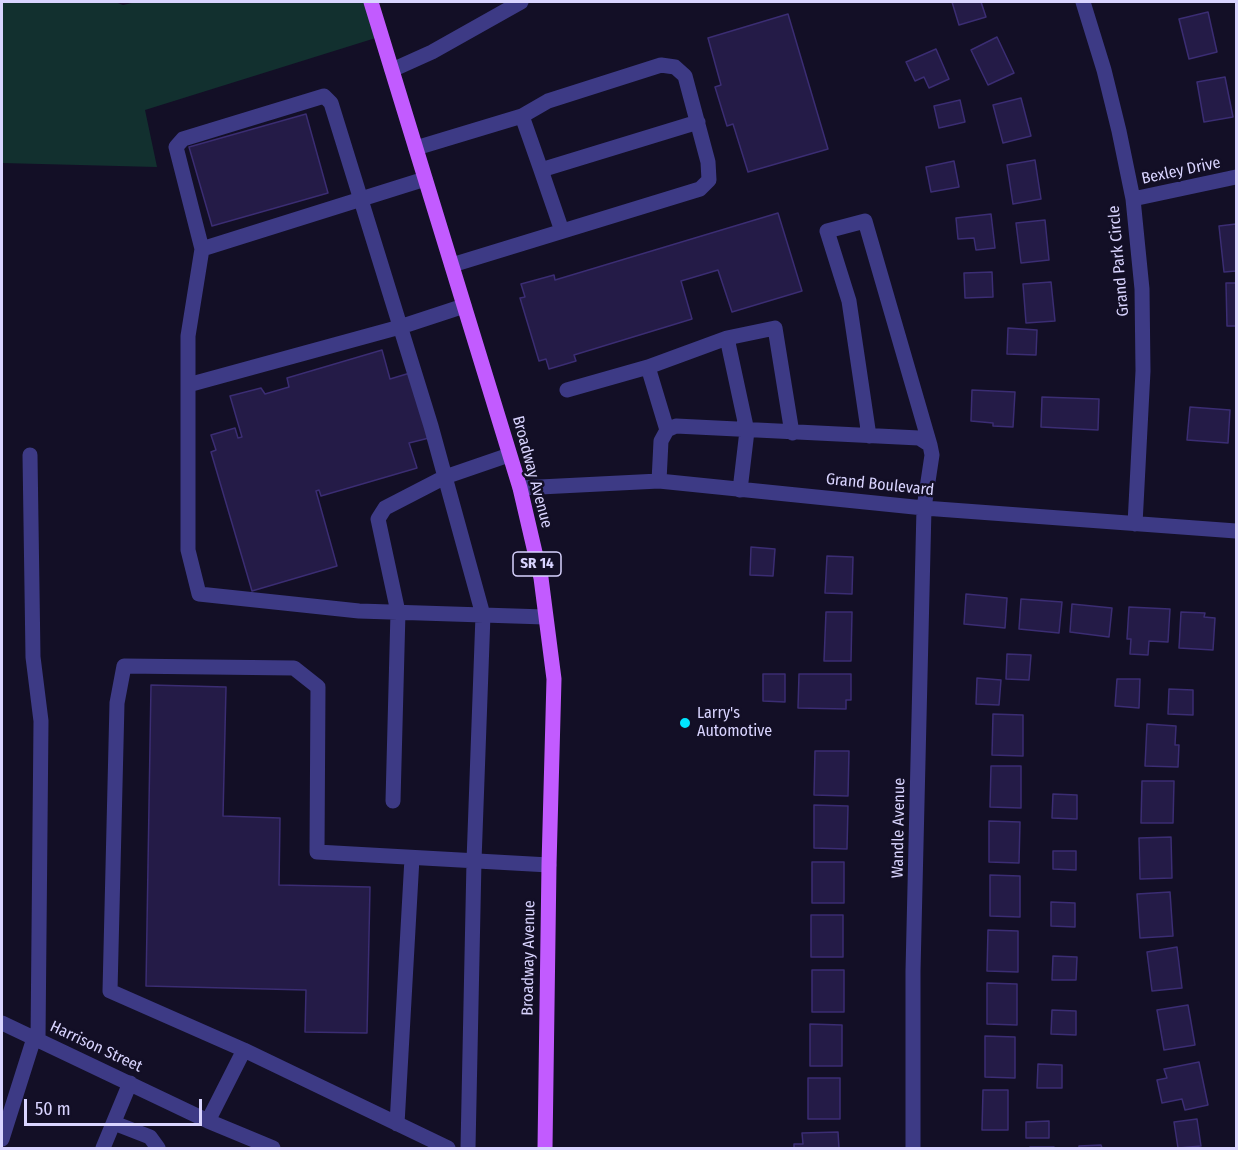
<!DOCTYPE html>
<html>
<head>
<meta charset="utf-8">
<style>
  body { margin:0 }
  #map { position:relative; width:1238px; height:1150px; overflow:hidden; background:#130f26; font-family:"Fira Sans Condensed",sans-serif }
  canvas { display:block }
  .frame { position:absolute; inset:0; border:3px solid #d9d4ff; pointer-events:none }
  .scale { position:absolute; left:24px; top:1099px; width:178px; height:27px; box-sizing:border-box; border:3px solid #d9d4ff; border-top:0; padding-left:8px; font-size:18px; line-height:21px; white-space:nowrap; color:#d9d4ff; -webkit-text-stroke:4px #130f26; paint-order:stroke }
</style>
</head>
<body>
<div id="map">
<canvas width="1238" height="1150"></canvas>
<div class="frame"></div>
<div class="scale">50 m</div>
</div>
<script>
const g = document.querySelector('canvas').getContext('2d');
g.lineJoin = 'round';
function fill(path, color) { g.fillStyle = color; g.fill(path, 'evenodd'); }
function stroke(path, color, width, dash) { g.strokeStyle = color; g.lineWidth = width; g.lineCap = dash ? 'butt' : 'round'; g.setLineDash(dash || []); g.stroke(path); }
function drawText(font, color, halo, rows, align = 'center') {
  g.font = font + ' "Fira Sans Condensed",sans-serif'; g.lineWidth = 5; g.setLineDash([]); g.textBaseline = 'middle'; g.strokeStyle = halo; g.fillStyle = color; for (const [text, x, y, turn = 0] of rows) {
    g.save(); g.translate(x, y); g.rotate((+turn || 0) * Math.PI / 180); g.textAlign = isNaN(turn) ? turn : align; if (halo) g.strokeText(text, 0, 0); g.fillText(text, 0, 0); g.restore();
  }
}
fill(new Path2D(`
  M2,2H115L123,5L136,2H371L382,36L145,110L157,167L2,163Z`), '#12302f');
const building = new Path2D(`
  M952,2H981L986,17L959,25Z
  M1208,12L1217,52L1189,59L1179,19Z
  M788,14L828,149L748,172L733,124L727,126L715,87L721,85L708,38Z
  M997,37L1014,73L988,85L971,50Z
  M936,49L949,79L929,88L924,77L915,81L906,62Z
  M1225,77L1233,117L1204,122L1197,82Z
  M1021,98L1031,136L1003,143L993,105Z
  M960,100L965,122L939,128L934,106Z
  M306,114L328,193L212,226L189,147Z
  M1035,160L1041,199L1013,204L1007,165Z
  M954,161L959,187L931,192L926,167Z
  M778,213L802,291L732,312L718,270L681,281L692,319L574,355L576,361L549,369L546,359L539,361L520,298L525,297L521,284L554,275L555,280Z
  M991,214L995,248L976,250L974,238L958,239L956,218Z
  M1045,220L1049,260L1021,263L1016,223Z
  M1236,224V271L1224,272L1219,226Z
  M992,272L993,297L965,298L964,273Z
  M1051,282L1055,321L1026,323L1023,284Z
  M1226,283H1236V326H1227Z
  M1008,328L1037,330L1036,355L1007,354Z
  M382,350L390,379L410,373L429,438L409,443L417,468L321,496L319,490L316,491L337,566L252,591L211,452L216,450L211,435L235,428L238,438L242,437L230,396L261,388L265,394L289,387L287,378Z
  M972,390L1015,392L1013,427L993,426V423L971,421Z
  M1042,397L1099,399L1098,430L1041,427Z
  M1190,407L1230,410L1228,443L1187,440Z
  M751,547L775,549L773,576L750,575Z
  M827,556L853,557L852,594L825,593Z
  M966,594L1007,598L1005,628L964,624Z
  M1021,599L1062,602L1059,633L1019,629Z
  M1072,604L1112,608L1109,637L1070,632Z
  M1129,607L1170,609L1168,642L1149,641L1148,655L1130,654L1131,639H1127Z
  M826,612H852L851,661H824Z
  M1181,612L1205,613L1204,617L1215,618L1213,650L1179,648Z
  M1007,654L1031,655L1029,680L1006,679Z
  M763,674H785V702L763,701Z
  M799,674H851V700H846V709L798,708Z
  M977,678L1001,680L999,705L976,704Z
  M1117,679H1140L1139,708L1115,706Z
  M151,685L226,687L223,816L280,818L279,885L370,887L367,1033L305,1032L306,990L146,986Z
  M1169,689L1193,690V715L1168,714Z
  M993,714L1023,715V756L992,755Z
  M1147,724L1176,726L1175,745H1179L1178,767L1145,766Z
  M815,751H849L848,796L814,795Z
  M991,766H1021V808L990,807Z
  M1142,781H1174L1173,823H1141Z
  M1053,794L1077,795V819L1052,818Z
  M814,805L848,806L847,849L814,848Z
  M989,821L1020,822L1019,863L989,862Z
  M1171,837L1172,878L1140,879L1139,838Z
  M1053,851H1076V870L1053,869Z
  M812,862H844V903H812Z
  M990,875L1020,876V917L990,916Z
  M1170,892L1173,936L1140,938L1137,894Z
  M1051,902L1075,903V927L1051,926Z
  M811,915H843V957H811Z
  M988,930L1018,931V972L987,971Z
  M1177,947L1182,988L1152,991L1147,952Z
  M1053,956L1077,957L1076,980H1052Z
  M812,970H844V1012H812Z
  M987,983L1017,984V1025L987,1024Z
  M1188,1005L1195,1045L1164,1050L1157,1010Z
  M1052,1010L1076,1011V1035L1051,1034Z
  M810,1024L842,1025V1066H810Z
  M985,1036L1015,1037V1078L985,1077Z
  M1199,1062L1208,1105L1185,1110L1182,1099L1162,1103L1157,1080L1167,1078L1164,1069Z
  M1038,1064L1062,1065V1088H1037Z
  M808,1078H840V1119H808Z
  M983,1090H1008V1130H982Z
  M1197,1119L1201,1146L1178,1148L1174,1122Z
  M1049,1121V1138H1026V1122Z
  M838,1132L839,1148H794V1144H803L802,1133Z
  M1101,1145L1102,1148H1079V1146Z
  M1030,1147H1054V1148H1030Z`);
fill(building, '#241b47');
stroke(building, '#3b2d73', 1.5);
stroke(new Path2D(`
  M1083,2L1104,70L1119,131L1133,199L1142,289L1143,371L1135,524
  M392,70L432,52L521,2
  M522,116L541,170L698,122
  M416,148L522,116L548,101L661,65L675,67L685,76L708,162L709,180L700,189L452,265
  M541,170L562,231
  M425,179L202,249L188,336V550L199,594L359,611L545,617
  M1133,199L1236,177
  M202,249L176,147L183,139L324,96L331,103L431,426L483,615L474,861L468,1148
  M727,338L747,431L740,490
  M188,385L400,327L464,306
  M567,390L648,367
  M667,430L648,367L727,338L775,328L792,433
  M869,436L849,301L827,231L865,221L930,445
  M30,455L33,657L41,721L38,1040
  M659,481L661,441L667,430L676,426L919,438L930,445L932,455L924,508L913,971V1148
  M520,488L659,481L924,508L1236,531
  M393,801L398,612L378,519L385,508L445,477L509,455
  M2,1023L208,1121L273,1148
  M244,1050L448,1148
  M208,1121L244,1050L110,991L117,703L124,666L294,668L318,687L317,852L549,865
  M114,1123L150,1137L158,1148
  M397,1124L412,858
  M2,1139L34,1038
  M103,1148L130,1083`), '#3d3a85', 15);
stroke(new Path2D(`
  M371,2L520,488L541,578L554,679L549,865L545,1148`), '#c25bff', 15);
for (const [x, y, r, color] of [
  [685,723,6,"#00e5ff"]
]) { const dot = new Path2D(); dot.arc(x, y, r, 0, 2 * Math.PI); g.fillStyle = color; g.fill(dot); stroke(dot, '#130f26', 2); }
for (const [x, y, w] of [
  [537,564,48]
]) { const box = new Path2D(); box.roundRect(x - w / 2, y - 12, w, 24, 4.5); g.fillStyle = '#130f26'; g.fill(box); stroke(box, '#d9d4ff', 1.5); }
drawText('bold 15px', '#d9d4ff', null, [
  ["SR 14",537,564]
]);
drawText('16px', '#d9d4ff', '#130f26', [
  ["Bexley Drive",1181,171,-12],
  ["Grand Park Circle",1119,261,-95],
  ["Broadway Avenue",532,472,75],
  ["Grand Boulevard",880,485,6],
  ["Wandle Avenue",899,828,-89],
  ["Broadway Avenue",529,958,-89],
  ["Harrison Street",96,1047,25]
]);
drawText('16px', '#d9d4ff', '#130f26', [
  ["Larry's",697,714],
  ["Automotive",697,732]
], 'left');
</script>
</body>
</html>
